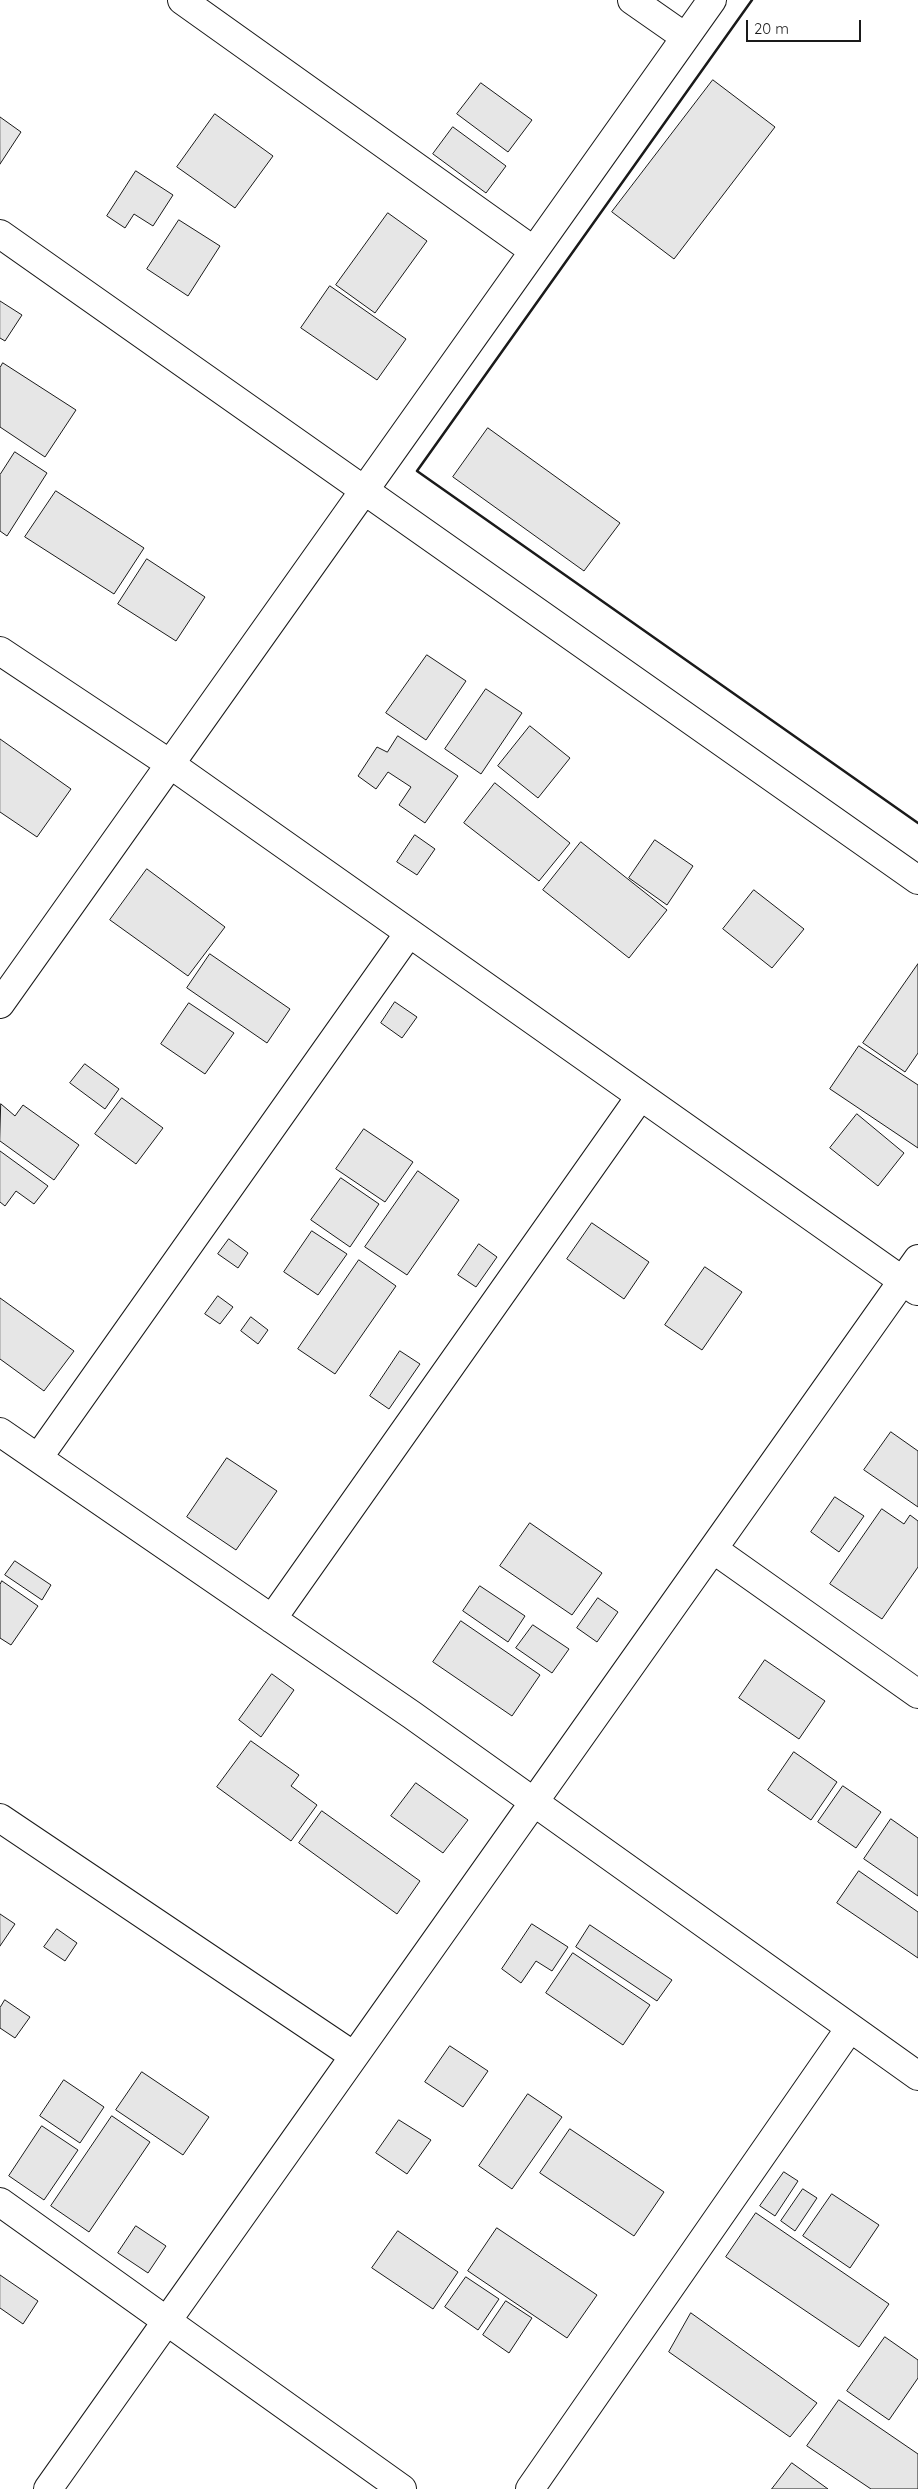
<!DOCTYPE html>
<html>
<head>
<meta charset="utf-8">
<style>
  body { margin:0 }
  #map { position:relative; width:918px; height:2489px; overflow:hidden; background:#fff; font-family:Quicksand,sans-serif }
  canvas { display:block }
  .scale { position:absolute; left:746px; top:20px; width:115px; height:22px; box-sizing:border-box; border:2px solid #1a1a1a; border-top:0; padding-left:6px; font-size:15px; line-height:18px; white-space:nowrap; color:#1a1a1a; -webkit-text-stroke:4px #fff; paint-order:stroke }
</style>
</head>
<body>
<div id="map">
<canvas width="918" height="2489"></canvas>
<div class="scale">20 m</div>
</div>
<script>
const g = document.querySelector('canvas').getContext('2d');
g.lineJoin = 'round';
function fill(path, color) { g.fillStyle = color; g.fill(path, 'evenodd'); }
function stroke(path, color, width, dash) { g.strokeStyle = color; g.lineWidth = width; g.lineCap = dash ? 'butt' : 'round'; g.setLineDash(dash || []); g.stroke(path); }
const building = new Path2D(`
  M713,80L775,127L674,259L612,212Z
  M481,83L532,120L508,152L457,114Z
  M215,114L273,156L235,208L177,167Z
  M0,117L21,132L0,164Z
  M453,127L506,166L486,193L433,154Z
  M136,171L173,195L153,226L134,214L125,228L107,216Z
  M388,213L427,241L375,313L336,285Z
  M179,220L220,246L188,296L147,269Z
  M330,286L406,339L377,380L301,328Z
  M0,301L22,315L5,341L0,338Z
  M3,363L76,410L45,457L0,427V368Z
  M488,428L620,523L584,571L453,477Z
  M15,452L47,473L7,536L0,531V475Z
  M56,491L144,548L114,594L25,537Z
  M147,559L205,597L176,641L118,604Z
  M427,655L466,681L426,740L386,713Z
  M486,689L522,713L481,774L445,749Z
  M530,726L570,758L538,798L498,766Z
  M398,736L458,776L425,823L399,805L411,787L388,772L376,789L358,776L377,747L387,752Z
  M0,739L71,789L37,837L0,812Z
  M495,783L570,843L539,881L464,823Z
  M415,835L435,849L417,875L397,862Z
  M655,840L693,866L667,905L629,878Z
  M581,842L667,910L629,958L543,890Z
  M147,869L225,927L188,976L110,920Z
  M754,890L804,929L772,968L723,929Z
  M210,954L290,1009L267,1043L187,988Z
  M918,964V1053L905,1072L863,1043Z
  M395,1002L417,1017L402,1038L381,1023Z
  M189,1003L234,1033L205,1074L161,1044Z
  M859,1046L918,1085V1148L830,1089Z
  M85,1064L119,1089L105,1109L70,1083Z
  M122,1098L163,1128L136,1164L95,1134Z
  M1,1104L15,1116L23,1105L79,1145L54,1180L0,1141Z
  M857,1114L904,1153L878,1186L830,1148Z
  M364,1129L413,1162L385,1202L336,1169Z
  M0,1151L48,1186L34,1204L16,1191L5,1206L0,1202Z
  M418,1171L459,1200L407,1275L365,1247Z
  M341,1178L379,1204L350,1247L311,1220Z
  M592,1223L649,1262L624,1299L567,1259Z
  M312,1231L347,1254L318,1295L284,1272Z
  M229,1239L248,1253L238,1268L218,1254Z
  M479,1244L497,1257L476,1287L458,1275Z
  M359,1260L396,1286L335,1374L298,1349Z
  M705,1267L742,1292L702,1350L665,1325Z
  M218,1296L233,1307L220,1324L205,1314Z
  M0,1298L74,1351L44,1391L0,1359Z
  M251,1317L268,1330L258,1344L241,1331Z
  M400,1351L420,1364L389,1409L370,1396Z
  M891,1432L918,1451V1507L864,1470Z
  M227,1458L277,1491L236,1550L187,1517Z
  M835,1497L864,1516L839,1552L811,1532Z
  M882,1509L904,1524L910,1515L918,1521V1567L882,1619L830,1584Z
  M530,1523L602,1573L572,1615L500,1566Z
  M15,1561L51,1585L42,1600L5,1575Z
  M2,1581L38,1606L11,1645L0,1638V1585Z
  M480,1586L525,1616L508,1642L463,1611Z
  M598,1598L618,1612L597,1642L577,1628Z
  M461,1621L540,1675L512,1716L433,1662Z
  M533,1625L569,1649L552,1673L516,1648Z
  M765,1660L825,1701L799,1739L739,1698Z
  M272,1674L294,1690L261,1737L239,1720Z
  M251,1741L299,1775L291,1786L317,1805L291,1841L217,1787Z
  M794,1752L837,1782L811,1820L768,1790Z
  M416,1783L468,1820L443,1853L391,1816Z
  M843,1786L881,1812L856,1848L818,1822Z
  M322,1811L420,1881L397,1914L299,1843Z
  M891,1819L918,1838V1896L864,1859Z
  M859,1871L918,1912V1958L837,1903Z
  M0,1914L15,1924L0,1946Z
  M532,1924L568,1947L552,1971L536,1961L521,1983L502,1969Z
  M590,1925L672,1980L657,2001L576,1947Z
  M57,1929L77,1943L65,1961L44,1947Z
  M573,1953L650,2005L623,2045L546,1993Z
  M5,2000L30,2017L15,2038L0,2028V2008Z
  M450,2046L488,2071L463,2107L425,2082Z
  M142,2072L209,2117L183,2155L116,2110Z
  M64,2080L104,2107L80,2143L40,2116Z
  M528,2094L562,2117L512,2189L479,2166Z
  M112,2116L150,2142L89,2232L51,2206Z
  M399,2120L431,2140L407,2174L376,2153Z
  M42,2126L78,2150L44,2200L9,2176Z
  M570,2129L664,2192L634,2236L540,2173Z
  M784,2172L798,2181L775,2216L760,2206Z
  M803,2189L817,2198L795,2231L781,2221Z
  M832,2194L879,2225L850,2268L803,2236Z
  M756,2213L889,2304L859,2347L726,2257Z
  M136,2226L166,2246L148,2273L118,2253Z
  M497,2228L597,2295L567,2338L468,2271Z
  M398,2231L458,2272L433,2309L372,2268Z
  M0,2275L38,2301L23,2324L0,2308Z
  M466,2277L499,2299L478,2330L445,2307Z
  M506,2301L532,2318L509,2353L483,2335Z
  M691,2313L817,2403L790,2437L669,2352Z
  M885,2337L918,2360V2378L889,2420L847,2391Z
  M839,2400L918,2454V2489H871L807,2446Z
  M792,2463L828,2489H772Z`);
fill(building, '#e6e6e6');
stroke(building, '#1a1a1a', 1);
const street = new Path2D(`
  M182,0L534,251
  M632,0L685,37
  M0,234L918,880
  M0,651L170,764L917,1291
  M0,1004L712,0
  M0,1432L412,1715L918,2076
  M38,1458L409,933
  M713,1549L918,1694
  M272,1619L640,1097
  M0,1818L354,2056
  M0,2202L402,2489
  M48,2489L918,1259
  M530,2489L850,2028`);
stroke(street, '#1a1a1a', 30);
stroke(street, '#fff', 28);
stroke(new Path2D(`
  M752,0L417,471L918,823`), '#1a1a1a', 2.5);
</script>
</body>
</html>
